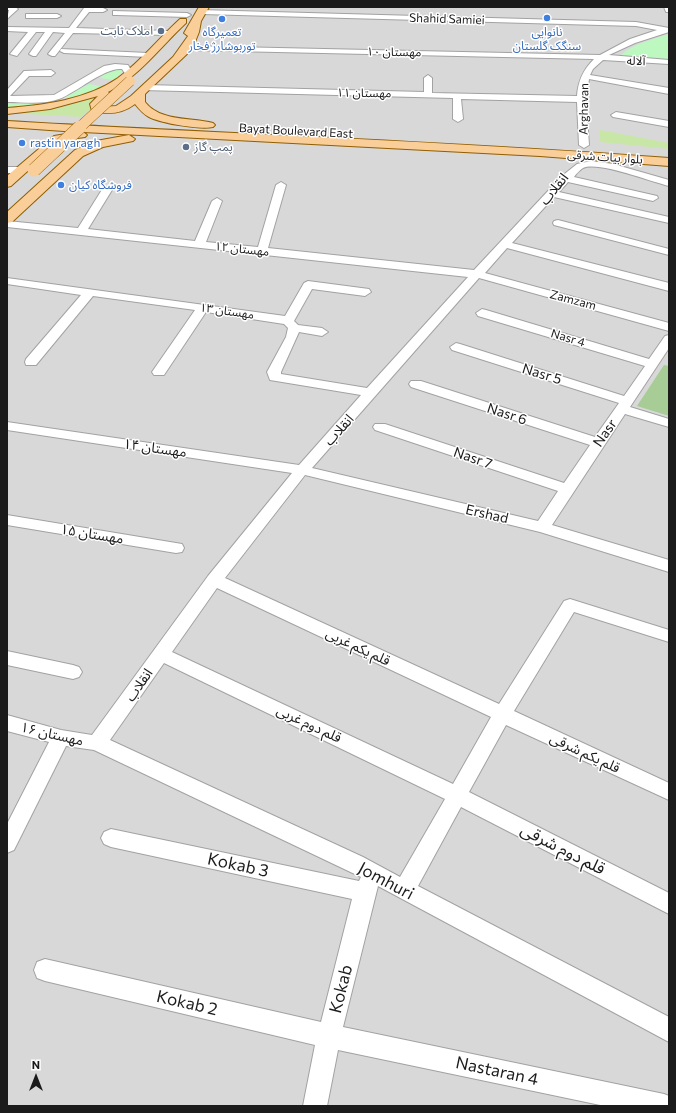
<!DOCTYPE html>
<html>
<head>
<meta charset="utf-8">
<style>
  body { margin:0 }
  #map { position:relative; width:676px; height:1113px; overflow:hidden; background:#ede9e1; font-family:Commissioner,sans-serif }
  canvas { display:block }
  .frame { position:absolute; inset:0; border:8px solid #1b1b1b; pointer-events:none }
  .north { position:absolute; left:16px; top:1057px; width:40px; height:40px; -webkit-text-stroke:3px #fff; paint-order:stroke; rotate:0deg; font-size:11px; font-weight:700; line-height:16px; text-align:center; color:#1b1b1b }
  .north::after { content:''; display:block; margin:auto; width:14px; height:18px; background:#1b1b1b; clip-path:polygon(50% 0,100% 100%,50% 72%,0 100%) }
</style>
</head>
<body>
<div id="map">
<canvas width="676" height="1113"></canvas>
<div class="frame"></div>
<div class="north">N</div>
</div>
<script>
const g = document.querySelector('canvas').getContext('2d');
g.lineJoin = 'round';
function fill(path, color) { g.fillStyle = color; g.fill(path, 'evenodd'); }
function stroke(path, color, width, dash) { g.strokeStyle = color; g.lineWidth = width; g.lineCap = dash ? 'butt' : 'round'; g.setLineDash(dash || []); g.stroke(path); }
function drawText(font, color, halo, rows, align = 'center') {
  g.font = font + ' Commissioner,"Noto Sans Arabic",sans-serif'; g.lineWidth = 3; g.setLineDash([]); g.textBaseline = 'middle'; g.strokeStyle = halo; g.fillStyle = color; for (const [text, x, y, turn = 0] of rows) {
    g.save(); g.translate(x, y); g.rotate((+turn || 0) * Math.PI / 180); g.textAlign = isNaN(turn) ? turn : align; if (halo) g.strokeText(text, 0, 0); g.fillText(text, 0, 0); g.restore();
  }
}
fill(new Path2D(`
  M7,7H669V1106H7Z`), '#d9d8d8');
fill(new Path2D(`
  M100,94L92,108L81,117L9,113L62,106Z
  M600,130L669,143V149L600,142Z`), '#c8e7a6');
fill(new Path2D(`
  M664,365L669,366V416L637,406Z`), '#a7cc96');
fill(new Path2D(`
  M669,34V60L619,58C626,46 656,38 669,34Z
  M110,68L126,69L114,80L100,78Z
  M89,84L104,87L71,98H63Z
  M7,100L56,102L58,103L7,110Z`), '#bdf8c0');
const minor = new Path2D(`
  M7,7H15L18,9L7,19L9,10H7Z
  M664,7H669V12H666Z
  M84,8H103L107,10L103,12H89L76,28L168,31L172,33L168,35L73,33L55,56H52L48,54L65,33L53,32L36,56H33L29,54L45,32H36L17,56L10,54L28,32L7,31V27L69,28Z
  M199,10L636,22L669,28V32L635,43L609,55L669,60V64L603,60L593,69L590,75L669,88V94L589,79L586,102L589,145L584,148L579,145L577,102L461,99L463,119L458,122L453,119V98L142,90L141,88L145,85L424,92V78L428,75L432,78V93L577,96C578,81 583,70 594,59L186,50L182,48L186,46L600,55L630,39L657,30L636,26L202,14H199Z
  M113,11L187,13L191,15L187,17L116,15H113Z
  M26,14H57L61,16L57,18H26Z
  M61,49L148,53L152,55L148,57L64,53L60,51Z
  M115,64L128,65L133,73L129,76L126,75L122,69C105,67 77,92 59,99C44,105 23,102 7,102V90L24,71L51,70L55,73L51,76H29L10,96L54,95L104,66Z
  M616,112L669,121V127L613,117L611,115Z
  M591,161L613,164L669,180V186C651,182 599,161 583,168C580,170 576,174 574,177L657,196L658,198L653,201L568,182L559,192L669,217V223L554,197L512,243L669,283V291L507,248L485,273L669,323V331L479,278L312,468L538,521L558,491L375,430L373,427L375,424H385L564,483L590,445L411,387L409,384L411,381H421L595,437L619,403L452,350L450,347L456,343L460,344L624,396L645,366L478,316L476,313L482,309L486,310L649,359L665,336L669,335V348L630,407L669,419V427L625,414L552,525L669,560V572L540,532L305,475L225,578L499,704L564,601L570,599L669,630V642L574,612L514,711L669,783V800L506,725L469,792L669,893V914L461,807L418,886L669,1017V1042L378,886L343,1027L664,1094L669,1096V1106H605L338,1050L327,1106H303L315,1045L45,981L37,978L34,970L37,962L45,959L321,1022L352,899L111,847L104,844L101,838L104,832L111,829L359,881L361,877L94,750L66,746L14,850L7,853V824L49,742L7,731V715L61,730L92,735L208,576L292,473L7,430V422L299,465L361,395L270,380L267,372L286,337L288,328L284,324L206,312L164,375H154L152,372L195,310L93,296L36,365H26L25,362L26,359L81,295L7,284V278L285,316L304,283L308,281L369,289L371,292L365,296L312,289L294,321L298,325L322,328L328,332L322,336L299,332L281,372V374L367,388L468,277L7,227V221L78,228L103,188L107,187L112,190L88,229L195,241L212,201L217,198L222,201L206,242L258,247L276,185L281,182L286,185L268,248L474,270L562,176L577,164ZM217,588L491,717L453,784L172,652ZM164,663L445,799L400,877L363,857L110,740Z
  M7,167H21L26,170L21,173H7Z
  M558,220L669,249V255L554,225L553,223L554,221Z
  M7,515L176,543L182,544L184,548L182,552L176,553L7,525Z
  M7,651L73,665L79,667L82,672L79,677L73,679L7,665Z`);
const major = new Path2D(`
  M199,7H209L201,21L199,32L195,42L188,53L149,90L145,94V102C161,122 190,117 213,123L215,125L213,127C201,130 160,123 149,117C143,114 139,109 135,104C122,114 108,115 92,111L90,104L98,96L50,109L7,114V108C44,105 86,100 118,78C141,61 159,38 180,19H186V23C161,46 139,77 108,92L111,95L102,107L116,106L131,96L173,57L188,36L184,33Z
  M7,121C228,134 449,141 669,158V166L540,156L83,132L87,135L85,137L62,140L11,186L7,187V176L54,136L78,132L7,127Z
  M129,135L135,139L133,141L103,147L83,156L12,222L7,223V212L75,150L96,141Z`);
stroke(minor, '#a2a2a2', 2);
stroke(major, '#905e03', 2);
fill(minor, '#fff');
fill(major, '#face99');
const majorBridgeFar1 = new Path2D(`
  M79,128L130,81`);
const majorBridge = new Path2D(`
  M34,170L80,127`);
stroke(majorBridgeFar1, '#905e03', 11, []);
stroke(majorBridge, '#905e03', 14, []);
stroke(majorBridgeFar1, '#face99', 10);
stroke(majorBridge, '#face99', 13);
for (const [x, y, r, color] of [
  [547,18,4,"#3f7fe0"],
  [222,19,4,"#3f7fe0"],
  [161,31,4,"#5c6f8a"],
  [22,143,4,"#3f7fe0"],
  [186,147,4,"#5c6f8a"],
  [61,185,4,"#3f7fe0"]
]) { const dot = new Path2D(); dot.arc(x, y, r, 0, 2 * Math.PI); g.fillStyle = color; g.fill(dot); stroke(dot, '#fff', 1.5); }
drawText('12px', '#1b1b1b', '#fff', [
  ["Shahid Samiei",447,19,2],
  ["مهستان ۱۰",394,52,1],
  ["آلاله",636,61,2],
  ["مهستان ۱۱",364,93,1],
  ["Arghavan",584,109,-89],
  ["Bayat Boulevard East",296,131,3],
  ["بلوار بیات شرقی",605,157,4],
  ["مهستان ۱۲",242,249,6],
  ["Zamzam",573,300,15],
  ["مهستان ۱۳",227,311,8],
  ["Nasr 4",568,338,17]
]);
drawText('12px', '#4e5e75', '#fff', [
  ["املاک ثابت",153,31],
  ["پمپ گاز",194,147,"left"]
], 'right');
drawText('12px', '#366cbe', '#fff', [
  ["تعمیرگاه",222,32],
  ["توربوشارژ فخار",222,46],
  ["نانوایی",547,32],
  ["سنگک گلستان",547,46],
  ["rastin yaragh",30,143,"left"],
  ["فروشگاه کیان",69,185,"left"]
]);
drawText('14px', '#1b1b1b', '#fff', [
  ["انقلاب",554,189,-51],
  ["Nasr 5",542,374,17],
  ["Nasr 6",507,414,18],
  ["انقلاب",339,430,-48],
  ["Nasr",605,433,-55],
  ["مهستان ۱۴",155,448,8],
  ["Nasr 7",473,458,19],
  ["Ershad",487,514,13],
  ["مهستان ۱۵",92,534,9],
  ["قلم یکم غربی",358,647,25],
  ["انقلاب",139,685,-55],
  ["قلم دوم غربی",309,724,25],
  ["مهستان ۱۶",52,734,13],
  ["قلم یکم شرقی",585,753,25]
]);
drawText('17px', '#1b1b1b', '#fff', [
  ["قلم دوم شرقی",563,849,27],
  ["Kokab 3",238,865,12],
  ["Jomhuri",386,881,28],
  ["Kokab",341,989,-76],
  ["Kokab 2",187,1003,13],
  ["Nastaran 4",497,1071,12]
]);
</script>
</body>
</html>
